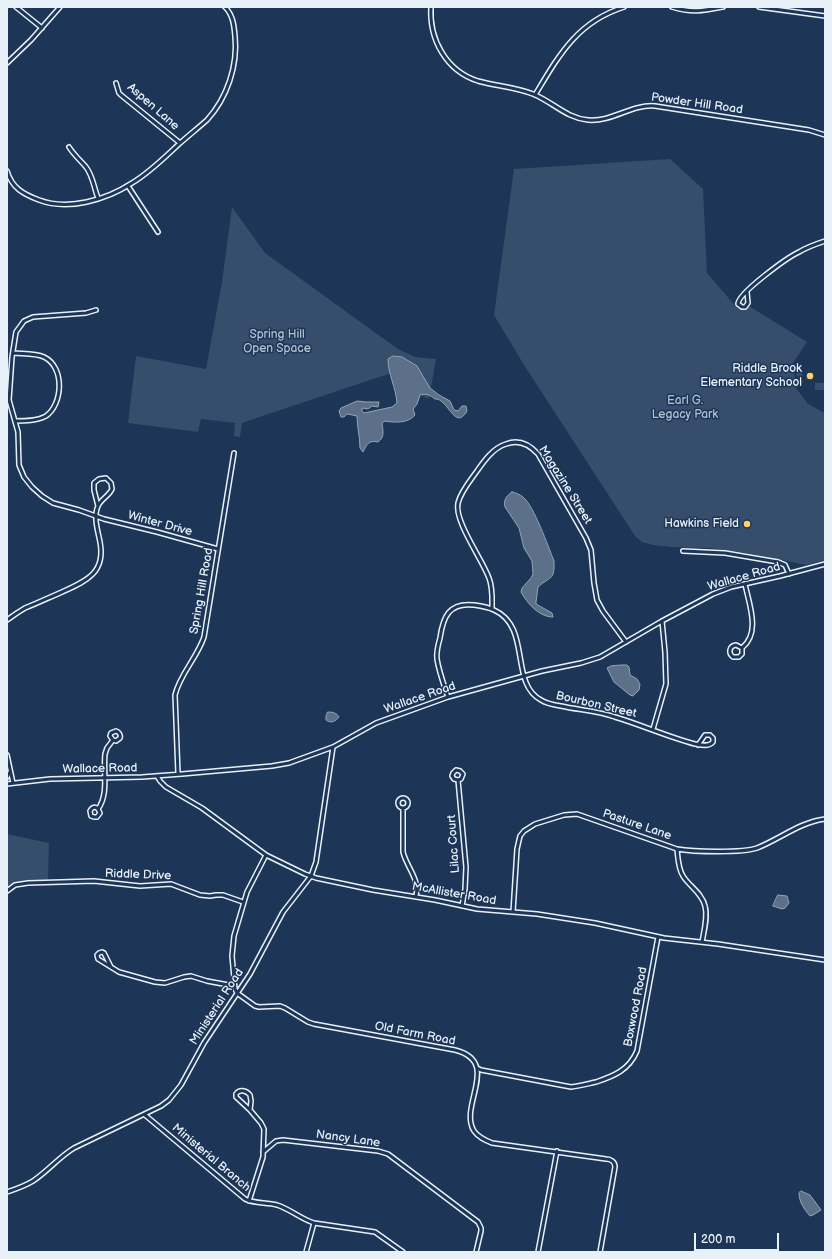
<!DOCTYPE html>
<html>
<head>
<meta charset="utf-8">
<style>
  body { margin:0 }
  #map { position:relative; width:832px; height:1259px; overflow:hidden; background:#1d3557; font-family:"Balsamiq Sans",sans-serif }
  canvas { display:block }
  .frame { position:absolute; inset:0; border:8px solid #e8f1f8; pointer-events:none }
  .scale { position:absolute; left:694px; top:1233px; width:85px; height:18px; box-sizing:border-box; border:2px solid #e8f1f8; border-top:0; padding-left:5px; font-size:12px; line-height:14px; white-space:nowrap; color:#e8f1f8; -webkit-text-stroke:3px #1d3557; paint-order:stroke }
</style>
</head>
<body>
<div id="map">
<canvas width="832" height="1259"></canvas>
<div class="frame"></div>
<div class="scale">200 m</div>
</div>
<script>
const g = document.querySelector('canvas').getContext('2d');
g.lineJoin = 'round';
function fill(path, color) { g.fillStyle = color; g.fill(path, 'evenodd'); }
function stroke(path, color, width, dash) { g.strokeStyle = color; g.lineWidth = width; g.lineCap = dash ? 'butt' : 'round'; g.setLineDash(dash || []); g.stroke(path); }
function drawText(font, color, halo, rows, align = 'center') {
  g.font = font + ' "Balsamiq Sans",sans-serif'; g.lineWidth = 3; g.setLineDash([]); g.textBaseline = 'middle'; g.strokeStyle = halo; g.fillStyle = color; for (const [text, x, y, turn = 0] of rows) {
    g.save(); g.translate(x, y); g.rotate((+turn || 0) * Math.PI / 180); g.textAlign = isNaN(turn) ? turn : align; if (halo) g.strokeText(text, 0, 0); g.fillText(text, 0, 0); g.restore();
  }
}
fill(new Path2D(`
  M670,159L703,189L707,273L738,309L744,310L749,306L807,342L793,363L796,388L808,404L825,413V560L807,565L741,552L709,548L671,547L653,545L642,542L635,536L524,365L494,315L514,169Z
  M232,207L265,253L398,349L415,357L436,359L429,399L406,389L397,371L242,423L240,437L234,436L235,423L201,419L198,432L128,423L136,356L206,369L222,282Z
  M797,366L802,367L803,375L800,378L796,375Z
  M815,383H825V390H815Z
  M7,834L49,843L48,881L18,882L7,886Z`), '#374d6c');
const water = new Path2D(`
  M394,356L402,357L417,366L430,388L439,395L450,401L454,410L458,411L462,406H466L467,411C455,432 448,398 435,399C430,395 426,393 420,395L417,404L413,409L415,415C409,423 395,423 385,421L382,423C383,431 385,437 378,442C369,440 367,444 363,452L360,448C360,437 357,427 357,416L347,414L344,417H341L339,411L341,408L357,401L366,402H379L378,407L372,406L368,409L362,408V411L364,413L392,407L397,403C396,388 388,374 388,359L391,357Z
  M512,492C516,493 519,494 523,497C534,506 548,546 554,561C555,581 550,576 538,587L536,602V604L552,613L553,617C539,617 527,603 521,592L522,588L531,578L533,574L532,561L524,548L519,528L505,507C503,501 506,496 512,492Z
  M621,665H627L629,667L630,675L637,679L640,684L639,690L633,696L630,695L614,682L607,668L611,666Z
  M328,712C333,712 337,713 339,717C336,721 331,724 326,720V716Z
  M778,895L787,896L789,903L785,908L782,909L773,906Z
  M801,1191L810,1195L821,1210L813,1215L810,1216C804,1209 799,1202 799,1193Z`);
fill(water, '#5d7089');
stroke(water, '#95a4b5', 1);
const minor = new Path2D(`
  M16,7L42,28
  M431,7C429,39 446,71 478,81C496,86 515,87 533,94C553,102 566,118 588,120C613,122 631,104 655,106L809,130L825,135
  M672,7C692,13 702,11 723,7
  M759,7L825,16
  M7,63L31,40L60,7
  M116,83L119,93L121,95L180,143
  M535,95C559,55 577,22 624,7
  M69,147C74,155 80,160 86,167C93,176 94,188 98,198
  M7,171C12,188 23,194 39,200C68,211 106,200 132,183C149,173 164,158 179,144C188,136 198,128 207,120C227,98 238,66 235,36C234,25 233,15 225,7
  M128,186L158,232
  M747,292L748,303L745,307H742L738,304C738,293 788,257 799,252C807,247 816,244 825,241
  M96,310L86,313L33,317L24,321L16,332L12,357L9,400L18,432L19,465L24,477L32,487L42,496L53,503L79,510L104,519L157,532L218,549
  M13,353C23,354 35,353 44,357C65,367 63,404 46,416C37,421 25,421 15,421
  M683,551L725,553L778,562L785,565L789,574
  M492,609C492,599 493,588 489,578C482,559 454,521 458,503C461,491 470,481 477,471C484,461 493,448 506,444C519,439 529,444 538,454L586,538L591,550L594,583L597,600L603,611L626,642
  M7,620L17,613L25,608C38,603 50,597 62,592C86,581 106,573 100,542C98,531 93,517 98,506C101,499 109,496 112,489L111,483L106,478L99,479L94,483V490L98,506
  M742,648V654L739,657H733C728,653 729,646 736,645L742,648C761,633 749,604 745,584
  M448,697C444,685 439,672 437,659C436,652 438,645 440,638C443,617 449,602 474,605C481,606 488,607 494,610C532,627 509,683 541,700C547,704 555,705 561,706C579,710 598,711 615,717C642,725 668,737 695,744C701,745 709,747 713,742V738L710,735H705L698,745
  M653,729L666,684L665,652L662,621
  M7,755L13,783
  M178,774L175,695C180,674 197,658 204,637L234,453
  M157,776L160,781L166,787L202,808L266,855L305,874L316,878L373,890L435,900L477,909L537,914L595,923L664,938L718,944L825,960
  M7,777L10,772
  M458,780L454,779L452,776L453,773L456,770L460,771L463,774L461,779L458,780L466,867L465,889L462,906
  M7,784L50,779L142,777L182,774L272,766L289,763L333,747L376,723L448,697L542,671L581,663L600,657L662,621L713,594L731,587L780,576L825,564
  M398 803a5 5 0 1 1 10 0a5 5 0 1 1-10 0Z
  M403,808V852C407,868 420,879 416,896
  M98,809C95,806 92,807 90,811L91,816L94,817H97L100,813L98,809C109,794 103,772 105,754L107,748L113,740L116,741L120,738C121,735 119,732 116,731L111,733L110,736L113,740
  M677,849C678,858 678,868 683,876C689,886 702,893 705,906C708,917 704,931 702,942
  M266,855L247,892L234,936L232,956L235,989L237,993L255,1006L259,1007L280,1006L285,1008L308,1022L314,1024L455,1050C502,1062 458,1106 474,1131C478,1137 485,1140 492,1143L606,1159C611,1159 615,1162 615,1167L600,1252
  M7,891L15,885L28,883L94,881L140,886L171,884L200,895L210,896L216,895H223L243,902
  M513,912L517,849L520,836L524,831L535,824L564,815L577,814L677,849C693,852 743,853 757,848C780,839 800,822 825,819
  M111,967L104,953L102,952L99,953L97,955L98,959L119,972L155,982L165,983L184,977L191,976L207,981L234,986
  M477,1068L481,1070L571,1087C580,1086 587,1084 596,1082C614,1076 629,1070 637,1051L658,937
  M145,1115L245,1199C255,1204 266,1202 277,1205C290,1209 301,1219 314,1223L375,1232L403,1252
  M263,1152L276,1141L283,1140L378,1151L388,1154L478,1222L481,1228V1231L476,1252
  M7,1192C16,1189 25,1186 33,1181C48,1171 59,1157 74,1148L161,1106L169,1100L181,1085L204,1043L250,974L283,912L311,876L316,862L333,747
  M249,1201L263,1157L264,1129L261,1123L250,1110L251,1101L250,1095C246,1090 239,1089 236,1094V1097L250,1110
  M306,1252L314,1223
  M538,1252L557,1151`);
stroke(minor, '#e8f1f8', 6);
stroke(minor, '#1d3557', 3);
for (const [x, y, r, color] of [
  [810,376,4,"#ffd166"],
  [747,524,4,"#ffd166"]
]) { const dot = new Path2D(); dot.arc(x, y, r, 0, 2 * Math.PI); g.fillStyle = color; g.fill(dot); stroke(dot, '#1d3557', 1.5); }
drawText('12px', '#e8f1f8', '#1d3557', [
  ["Powder Hill Road",697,104,8],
  ["Aspen Lane",153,107,41],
  ["Magazine Street",565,485,58],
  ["Winter Drive",160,524,15],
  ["Wallace Road",744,577,-16],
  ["Spring Hill Road",202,591,-80],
  ["Wallace Road",420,698,-19],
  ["Bourbon Street",596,705,13],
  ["Wallace Road",100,769,-1],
  ["Pasture Lane",637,825,19],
  ["Lilac Court",454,844,-94],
  ["Riddle Drive",138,875,2],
  ["McAllister Road",454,894,10],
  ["Ministerial Road",217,1007,-57],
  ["Boxwood Road",636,1007,-79],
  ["Old Farm Road",415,1034,11],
  ["Nancy Lane",348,1139,8],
  ["Ministerial Branch",211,1158,40]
]);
drawText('12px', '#b3c0ce', '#1d3557', [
  ["Spring Hill",277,335],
  ["Open Space",277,349],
  ["Earl G.",685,401],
  ["Legacy Park",685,415]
]);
drawText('12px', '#e8f1f8', '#1d3557', [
  ["Riddle Brook",802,369],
  ["Elementary School",802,383],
  ["Hawkins Field",739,524]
], 'right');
</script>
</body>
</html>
